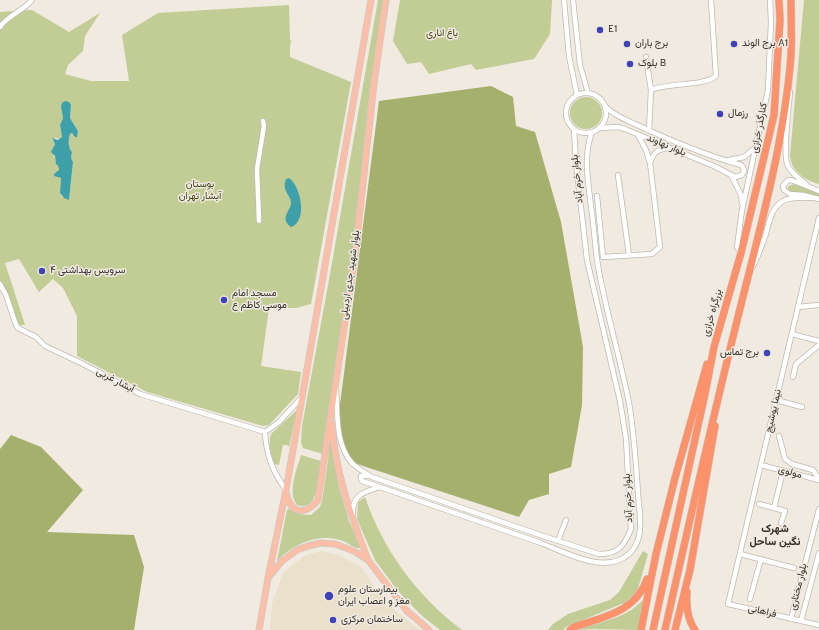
<!DOCTYPE html>
<html>
<head>
<meta charset="utf-8">
<style>
  body { margin:0 }
  canvas { display:block; background:#f0eae0 }
</style>
</head>
<body>
<canvas width="819" height="630"></canvas>
<script>
const g = document.querySelector('canvas').getContext('2d');
g.lineJoin = 'round';
function fill(path, color) { g.fillStyle = color; g.fill(path, 'evenodd'); }
function stroke(path, color, width, dash) { g.strokeStyle = color; g.lineWidth = width; g.lineCap = dash ? 'butt' : 'round'; g.setLineDash(dash || []); g.stroke(path); }
function drawText(font, color, halo, rows, align = 'center') {
  g.font = font + ' Overpass,Vazirmatn,sans-serif'; g.lineWidth = 3; g.setLineDash([]); g.textBaseline = 'middle'; g.strokeStyle = halo; g.fillStyle = color; for (const [text, x, y, turn = 0] of rows) {
    g.save(); g.translate(x, y); g.rotate((+turn || 0) * Math.PI / 180); g.textAlign = isNaN(turn) ? turn : align; if (halo) g.strokeText(text, 0, 0); g.fillText(text, 0, 0); g.restore();
  }
}
fill(new Path2D(`
  M322,551L339,555L362,568L375,588L396,611L420,630H270L272,604L283,573L305,555Z`), '#eae0cb');
fill(new Path2D(`
  M378,0H384L370,88L353,254L323,454L303,448L301,442L302,426L329,280Z
  M400,0H552L550,34L534,59L476,70L471,64L429,74L421,62L407,64L393,41Z
  M804,0H819V184C804,180 791,171 790,155Z
  M289,5L290,41L292,40L290,45V57L351,82L311,304L296,308H269L261,366L301,372L298,394L269,425L263,426L147,392L77,356V316L63,288L53,279L39,292L19,259L5,263L25,325H19L9,296L0,280V12L32,10L69,32L100,13L85,36L83,51L68,65L65,74L91,81H129L122,35L158,13ZM71,105L70,118L78,131L73,135L72,133L70,134C68,140 68,147 72,152L71,158L73,162L69,200L61,196C60,190 61,184 61,178L55,176L59,170L52,150L55,144L52,139L56,138L60,139L62,137L60,125L63,118L62,111Z
  M570 113a16 16 0 1 1 32 0a16 16 0 1 1-32 0Z
  M795,184L819,193V197L794,194L788,190V186Z
  M297,410L289,447L287,445H283L279,465L274,464C271,455 268,443 271,434Z
  M331,424L338,483L349,521L361,548C354,549 349,543 343,541C320,532 293,544 277,561L287,510L289,509L298,514L311,515L320,507L322,501L328,461Z
  M301,455L321,461C319,475 319,513 297,505C287,493 297,468 301,455Z
  M365,497C383,550 417,596 462,630H440L421,615L398,591L375,560L357,519L358,502Z
  M643,551L648,554L637,592L626,602L566,627L563,630H548L553,624L568,614L610,600L619,592Z
  M647,595L640,630L592,629L578,630C604,620 629,619 647,595Z`), '#c2cc95');
fill(new Path2D(`
  M491,86L513,97L516,126L535,132L561,222L583,347L582,405L571,467L549,474V494L529,500L519,517L354,463L343,448L338,420L379,101Z
  M11,435L41,447L83,490L47,532L134,535L144,567L134,630H0V449Z`), '#a5b06d');
fill(new Path2D(`
  M65,101L69,102L71,105L70,118L78,131L77,137H75L72,133L70,134C68,140 68,147 72,152L71,158L73,162L69,200L64,198L60,193L61,178L54,176V174L59,170L58,166L56,164L55,156L51,152L55,144L52,138L58,140L62,137L60,125L63,118L61,106L62,103Z
  M289,178C301,186 308,222 291,227C280,219 289,212 291,204C292,196 281,191 286,179Z`), '#3ea1aa');
const minor = new Path2D(`
  M564,0L569,56L577,95
  M573,0L580,65L588,93
  M0,27C8,15 23,11 32,0
  M646,57L651,90L649,130
  M651,90C666,83 705,86 716,76L711,0
  M790,92C789,106 782,156 788,166C792,174 801,180 807,185
  M566 113a20 20 0 1 1 40 0a20 20 0 1 1-40 0Z
  M599,128L618,127L625,129L716,167L735,177L742,175L744,171L743,167L741,165C705,155 669,140 635,124C624,119 612,114 604,105
  M638,135L646,150L650,163C654,152 656,150 668,148
  M729,160L744,157L756,147
  M618,175L629,255
  M731,175L741,195L742,203
  M819,191L791,180L787,181L783,186L784,190L790,194L803,195L819,199
  M597,196L603,257L652,254L660,247L650,163
  M819,218L728,604L819,625
  M259,221L257,169L264,126L263,121
  M741,253L737,247L742,210L768,90L771,22L770,0
  M753,266C758,257 761,247 765,237C769,224 770,209 783,201C791,196 805,198 814,198
  M0,284L6,295L16,325L18,328L36,337L45,346L83,364L140,394L265,432
  M798,307L819,305
  M792,334L819,341
  M793,377L796,364L819,345
  M336,390C338,414 335,444 352,463C358,469 365,473 372,477L543,536L599,554C619,554 624,546 631,529L626,439L620,401L587,260L576,163L574,129
  M776,400L802,407
  M265,432C266,455 273,472 286,490
  M265,432L279,422L301,398
  M779,436L785,459L792,464L813,470L819,479
  M761,465L819,480
  M369,476H361V479L362,481L380,487
  M759,504L785,511L781,523
  M774,508L783,471
  M353,515C351,495 364,492 380,487L541,543C567,553 605,575 629,554C646,539 639,512 638,493C636,463 634,432 629,403C620,357 606,312 598,266C595,247 594,226 591,206C588,181 583,156 592,132
  M558,541L566,520
  M740,554L794,568
  M750,599L761,559
  M791,619L819,509
  M801,621L819,553`);
const major = new Path2D(`
  M332,424C335,471 351,516 368,560
  M286,492C290,514 305,516 318,500L355,256L374,83L386,0
  M268,578L286,490L371,0
  M259,630L268,578L282,561L297,550L308,546L321,543L335,544L354,551L368,560L406,610L429,630`);
const highway = new Path2D(`
  M687,592C686,605 687,619 695,630
  M570,630L574,627C603,617 636,612 647,579
  M641,630L656,554L675,478L707,364
  M653,630L705,394L714,347L741,253L774,115L780,20L779,0
  M665,630C687,532 709,434 733,337C755,246 784,149 791,55C792,37 791,18 791,0
  M675,630L690,570L715,426`);
stroke(minor, '#bfbab0', 6);
stroke(major, '#cac9c8', 7);
stroke(highway, '#cac9c8', 8);
stroke(minor, '#fff', 4.5);
stroke(major, '#fdbea7', 5.5);
stroke(highway, '#fc926c', 7);
for (const [x, y, r, color] of [
  [600,30,4,"#4043b8"],
  [627,44,4,"#4043b8"],
  [734,44,4,"#4043b8"],
  [630,64,4,"#4043b8"],
  [720,114,4,"#4043b8"],
  [42,271,4,"#4043b8"],
  [224,300,4,"#4043b8"],
  [767,353,4,"#4043b8"],
  [329,596,5,"#4043b8"],
  [333,620,4,"#4043b8"]
]) { const dot = new Path2D(); dot.arc(x, y, r, 0, 2 * Math.PI); g.fillStyle = color; g.fill(dot); stroke(dot, '#f0eae0', 1.5); }
drawText('10px', '#33312d', '#f0eae0', [
  ["E1",608,30],
  ["برج باران",635,44],
  ["برج الوند A1",742,44],
  ["بلوک B",638,64],
  ["رزمال",728,114],
  ["سرویس بهداشتی ۴",50,271],
  ["مسجد امام",232,294],
  ["موسی کاظم ع",232,306],
  ["برج تماس",759,353,"right"],
  ["بیمارستان علوم",338,590],
  ["مغز و اعصاب ایران",338,602],
  ["ساختمان مرکزی",341,620]
], 'left');
drawText('10px', '#3e4411', '#f0eae0', [
  ["باغ اناری",442,34],
  ["بوستان",200,185],
  ["آبشار تهران",200,197]
]);
drawText('10px', '#33312d', '#f0eae0', [
  ["کنارگذر خرازی",760,128,-79],
  ["بلوار نهاوند",666,146,23],
  ["بلوار خرم آباد",578,179,-96],
  ["بلوار شهید جدی اردبیلی",351,275,-82],
  ["بزرگراه خرازی",713,313,-74],
  ["آبشار غربی",115,381,28],
  ["نیما یوشیج",774,411,-77],
  ["مولوی",790,473,15],
  ["بلوار خرم آباد",629,498,-93],
  ["بلوار مختاری",799,587,-76],
  ["فراهانی",762,612,13]
]);
drawText('bold 11px', '#322e26', '#f0eae0', [
  ["شهرک",775,530],
  ["نگین ساحل",775,543]
]);
</script>
</body>
</html>
